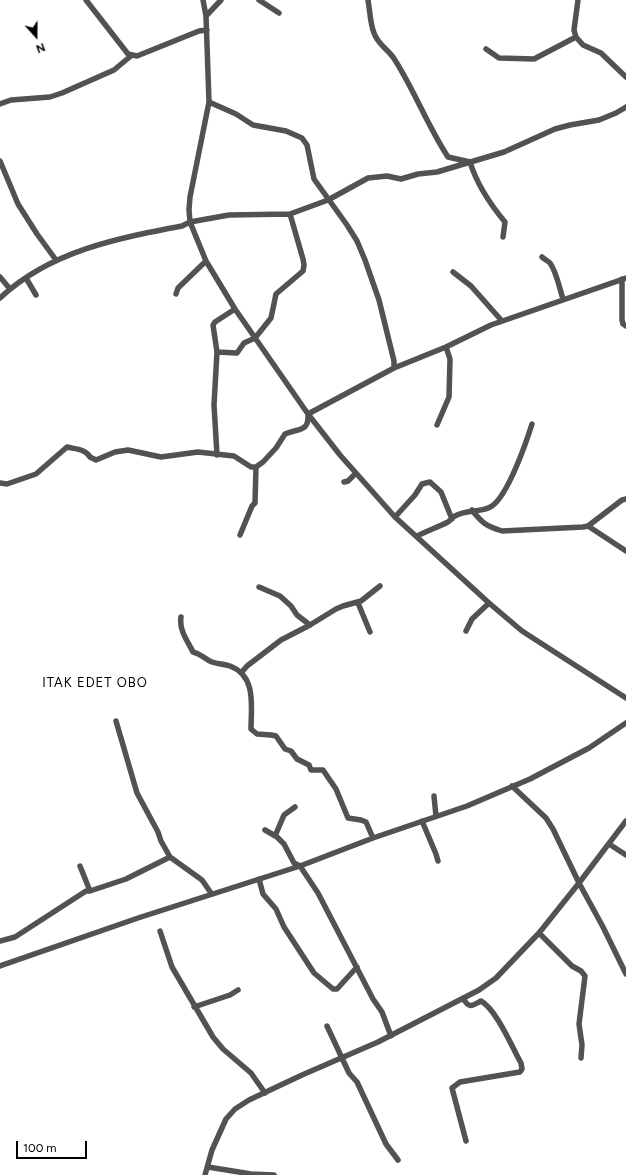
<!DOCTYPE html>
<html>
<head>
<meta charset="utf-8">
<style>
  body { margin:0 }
  #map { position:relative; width:626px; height:1175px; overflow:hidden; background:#fff; font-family:Figtree,sans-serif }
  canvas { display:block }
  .north { position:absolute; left:16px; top:16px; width:40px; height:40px; -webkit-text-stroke:3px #fff; paint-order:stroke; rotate:159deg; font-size:11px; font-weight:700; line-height:16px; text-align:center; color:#000 }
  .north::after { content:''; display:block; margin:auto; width:14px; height:18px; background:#000; clip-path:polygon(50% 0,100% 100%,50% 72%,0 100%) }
  .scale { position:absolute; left:16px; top:1141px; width:71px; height:18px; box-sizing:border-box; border:2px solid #000; border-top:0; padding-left:5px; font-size:12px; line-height:14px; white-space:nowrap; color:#000; -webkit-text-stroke:3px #fff; paint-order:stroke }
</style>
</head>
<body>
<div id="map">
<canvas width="626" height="1175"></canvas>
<div class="north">N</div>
<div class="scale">100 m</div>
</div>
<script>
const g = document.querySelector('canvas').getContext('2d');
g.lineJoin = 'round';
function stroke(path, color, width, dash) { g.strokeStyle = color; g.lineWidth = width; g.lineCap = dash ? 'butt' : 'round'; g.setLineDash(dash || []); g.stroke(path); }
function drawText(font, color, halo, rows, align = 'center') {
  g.font = font + ' Figtree,sans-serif'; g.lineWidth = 3.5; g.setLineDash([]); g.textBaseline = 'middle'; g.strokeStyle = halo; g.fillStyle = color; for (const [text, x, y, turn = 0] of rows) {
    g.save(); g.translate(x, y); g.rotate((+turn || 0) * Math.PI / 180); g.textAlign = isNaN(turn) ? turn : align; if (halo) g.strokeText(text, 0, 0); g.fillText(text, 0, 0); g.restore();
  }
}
stroke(new Path2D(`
  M86,0L128,54L137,56L199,31L207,30
  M203,0L206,16L209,102L190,197L189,210L190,222L206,261L235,309L308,414L340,455L395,517L489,603L522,631L626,698
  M259,0L279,13
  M368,0C370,11 370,23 374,33C377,43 387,49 393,57C414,89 427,125 448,157L470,162
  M578,0L574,30L576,37L583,45L601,53L626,77
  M206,16L221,0
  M486,49L499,58L534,59L576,37
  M209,102L236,114L253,125L286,131L302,138L307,145L314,179L347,225L357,241L365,260L379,300L394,361V368
  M0,104L11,100L50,97L62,93L114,70L132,55
  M0,161L18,204L37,234L56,260
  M470,162C477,185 490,204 505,222L503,237
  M542,257C544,259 548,261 550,263C557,273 559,287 563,299
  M453,272L471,286L502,321
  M0,277L10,289
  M26,278L36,295
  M622,279V320L623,324L626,326
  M176,294L178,288L206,261
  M0,298C50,251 118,238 182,226L190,222L229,215L290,214L328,200L368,178L387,176L401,179L418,174L437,172L504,152L555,129L570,125L599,120L616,113L626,107
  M217,352L213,325L215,322L235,309
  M437,425L449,397L450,359L446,347
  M217,455L214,405L217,352L237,353L244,343L255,338L271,318L276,294L303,271L304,265L303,259L290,214
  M344,482L348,481L356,473
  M0,483L7,484L36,474L67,447C75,449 86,449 90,457L96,460L115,452L128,450L161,457L198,452L234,456L251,467H256L263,462L276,448L285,434C298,428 309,433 308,414L394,368L446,347L491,325L626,278
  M472,510C482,523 486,526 502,531L583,527L588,526L622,500L626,499
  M395,517L415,495L422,484L430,482L441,492L452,519
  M588,526L626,551
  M240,535L252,506L255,503L256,467
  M417,536C427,531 438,527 448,522C451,520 453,516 457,515C469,509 482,513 492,506C508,495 526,443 532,424
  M259,587L280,596L291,606L297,615L310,625
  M358,603L370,632
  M181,617C179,630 187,640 193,652C202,654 204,659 212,662C217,664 224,664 230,666C257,676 251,707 251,729L257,734L271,735L276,736L285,749L291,751L297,759L309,765L311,770H323L336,789L348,818L361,820L366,822L373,838
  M466,631L472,619L489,603
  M241,673L247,666L281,640L310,625L336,609L343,606L361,601L380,586
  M116,721L137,793L158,832L161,841L170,857L202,880L211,893
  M512,786L546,818L553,829L579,883L603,927L626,974
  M434,796L436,816
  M422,821L436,854L438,861
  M265,830L277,837L284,844L294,863L300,866L318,893L373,999L382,1012L391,1036
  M275,836L284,815L295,807
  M609,844L626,855
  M80,866L90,891L126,879L170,857
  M259,879L263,894L276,909L284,927L314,973L333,989H337L357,967
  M160,931L172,967L213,1037L223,1049L251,1073L265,1093
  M539,933L572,966L581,971L585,976L579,1024L582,1045L581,1058
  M0,941L15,937L86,891H90
  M0,966L138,918L300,866L373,838L467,806L530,779L589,748L626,723
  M463,998C469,1009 472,1006 481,1001C496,1009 512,1047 521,1063L522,1069L520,1072L460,1082L452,1088L466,1141
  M194,1007L230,995L238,990
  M327,1026L349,1073L357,1082L386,1144L398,1160
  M208,1167L251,1174L274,1175
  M205,1175L212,1150L226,1119L235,1109L249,1100L302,1075L378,1042L479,990L496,978L539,933L579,883L626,821`), '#525252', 5.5);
g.letterSpacing = '1px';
drawText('13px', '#000', '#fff', [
  ["ITAK EDET OBO",95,683]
]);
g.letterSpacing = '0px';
</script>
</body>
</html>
